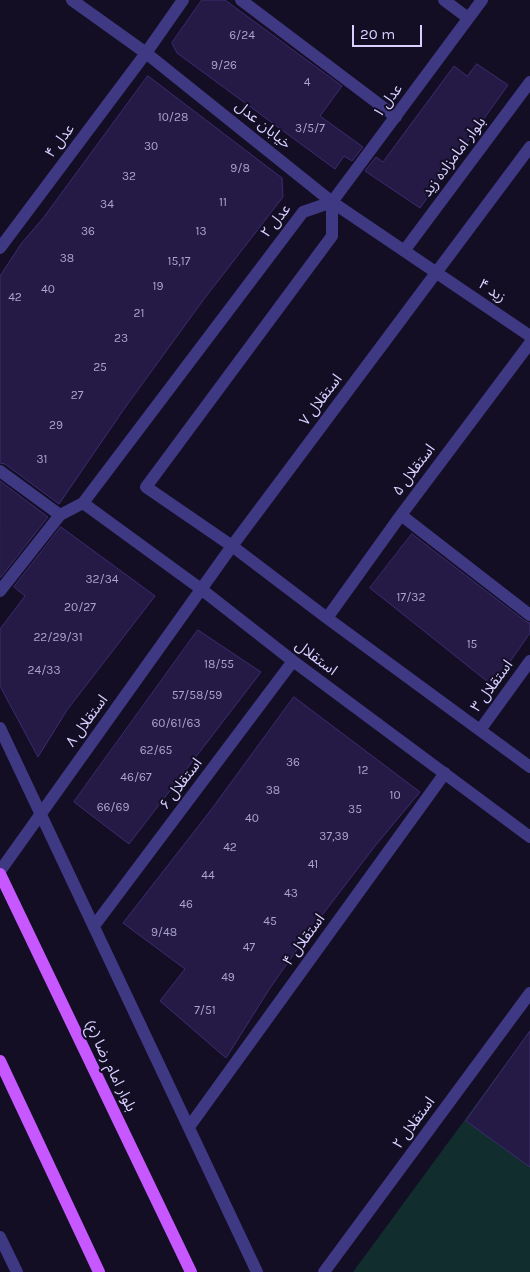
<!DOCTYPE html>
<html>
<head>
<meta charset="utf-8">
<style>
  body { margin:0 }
  #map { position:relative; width:530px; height:1272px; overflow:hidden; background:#130e24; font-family:Karla,sans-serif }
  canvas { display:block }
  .scale { position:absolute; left:352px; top:25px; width:70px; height:22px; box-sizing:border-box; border:2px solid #d8d1ff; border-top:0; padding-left:6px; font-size:15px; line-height:18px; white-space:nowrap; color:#d8d1ff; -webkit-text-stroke:4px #130e24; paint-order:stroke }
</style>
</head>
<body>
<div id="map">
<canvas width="530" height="1272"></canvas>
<div class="scale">20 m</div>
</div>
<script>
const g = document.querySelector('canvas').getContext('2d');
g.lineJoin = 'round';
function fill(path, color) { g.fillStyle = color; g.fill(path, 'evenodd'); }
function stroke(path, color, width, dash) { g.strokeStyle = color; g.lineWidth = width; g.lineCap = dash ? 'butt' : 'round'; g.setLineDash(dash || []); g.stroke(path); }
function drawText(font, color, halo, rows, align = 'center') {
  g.font = font + ' Karla,"Noto Sans Arabic",sans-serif'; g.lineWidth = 4; g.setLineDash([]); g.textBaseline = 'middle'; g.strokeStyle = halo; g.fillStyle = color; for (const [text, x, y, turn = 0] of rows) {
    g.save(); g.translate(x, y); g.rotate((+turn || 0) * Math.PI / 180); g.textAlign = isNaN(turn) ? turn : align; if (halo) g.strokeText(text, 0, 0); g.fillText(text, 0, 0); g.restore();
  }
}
fill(new Path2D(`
  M530,1031V1272H353Z`), '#112d2e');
const building = new Path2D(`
  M202,0H225L342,86L320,116L363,147L352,161L344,156L335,169L177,53L172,43Z
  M477,64L508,85L420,208L365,171L376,157L383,162L454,66L467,76Z
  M148,76L282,178L283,197L204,299L124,409L59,504L5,464L0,463V276L21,244L44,217Z
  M0,481L48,517L1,577H0Z
  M61,527L155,596L67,710L38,757L0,686V629L25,596L14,587Z
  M412,534L525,621L530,623V633L493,686L370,588Z
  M198,630L261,672L129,844L74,802Z
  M294,697L420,792L375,846L310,931L270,988L226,1058L160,1001L185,969L123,923L211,810Z
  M530,1031V1167L466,1121Z`);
fill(building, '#241a45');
stroke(building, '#3c2c71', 1);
stroke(new Path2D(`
  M72,0L146,53L332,202L530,336
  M241,0L396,117
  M444,0L468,18
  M332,202V236L146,487L232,546L327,618L530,767
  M332,202L482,0
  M0,248L146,53L183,0
  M404,251L530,82
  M0,471L60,515
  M83,503L201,589L293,661L530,837
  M401,515L530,615
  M0,591L60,515L83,503L303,212L332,202
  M327,618L401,515L530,343
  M0,728L257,1272
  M480,730L530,661
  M0,871L232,546L530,147
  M94,926L293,661
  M189,1127L445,773
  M0,1237L17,1272
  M324,1272L530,993`), '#3f3983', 12);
stroke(new Path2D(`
  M0,874L191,1272
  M0,1061L99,1272`), '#c758ff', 12);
drawText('12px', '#aba3d0', null, [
  ["6/24",242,36],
  ["9/26",224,66],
  ["4",307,83],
  ["10/28",173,118],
  ["3/5/7",310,129],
  ["30",151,147],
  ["9/8",240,169],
  ["32",129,177],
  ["11",223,203],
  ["34",107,205],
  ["36",88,232],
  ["13",201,232],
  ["38",67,259],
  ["15,17",179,262],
  ["19",158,287],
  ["40",48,290],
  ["42",15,298],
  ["21",139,314],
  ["23",121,339],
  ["25",100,368],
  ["27",77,396],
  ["29",56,426],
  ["31",42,460],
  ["32/34",102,580],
  ["17/32",411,598],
  ["20/27",80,608],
  ["22/29/31",58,638],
  ["15",472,645],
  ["18/55",219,665],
  ["24/33",44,671],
  ["57/58/59",197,696],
  ["60/61/63",176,724],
  ["62/65",156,751],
  ["36",293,763],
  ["12",363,771],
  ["46/67",136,778],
  ["38",273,791],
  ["10",395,796],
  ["66/69",113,808],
  ["35",355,810],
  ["40",252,819],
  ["37,39",334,837],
  ["42",230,848],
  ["41",313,865],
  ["44",208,876],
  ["43",291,894],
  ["46",186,905],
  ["45",270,922],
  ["9/48",164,933],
  ["47",249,948],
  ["49",228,978],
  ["7/51",205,1011]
]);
drawText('15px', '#d8d1ff', '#130e24', [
  ["عدل ۱",388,101,-53],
  ["خیابان عدل",263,125,39],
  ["عدل ۴",60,141,-53],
  ["بلوار امامزاده زید",454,157,-53],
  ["عدل ۲",276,221,-51],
  ["زید ۴",492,291,34],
  ["استقلال ۷",321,400,-53],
  ["استقلال ۵",414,470,-53],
  ["استقلال",316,658,37],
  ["استقلال ۳",492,686,-54],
  ["استقلال ۸",87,721,-54],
  ["استقلال ۶",181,784,-53],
  ["استقلال ۴",304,940,-54],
  ["بلوار امام رضا (ع)",110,1066,64],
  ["استقلال ۲",414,1123,-54]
]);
</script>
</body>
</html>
